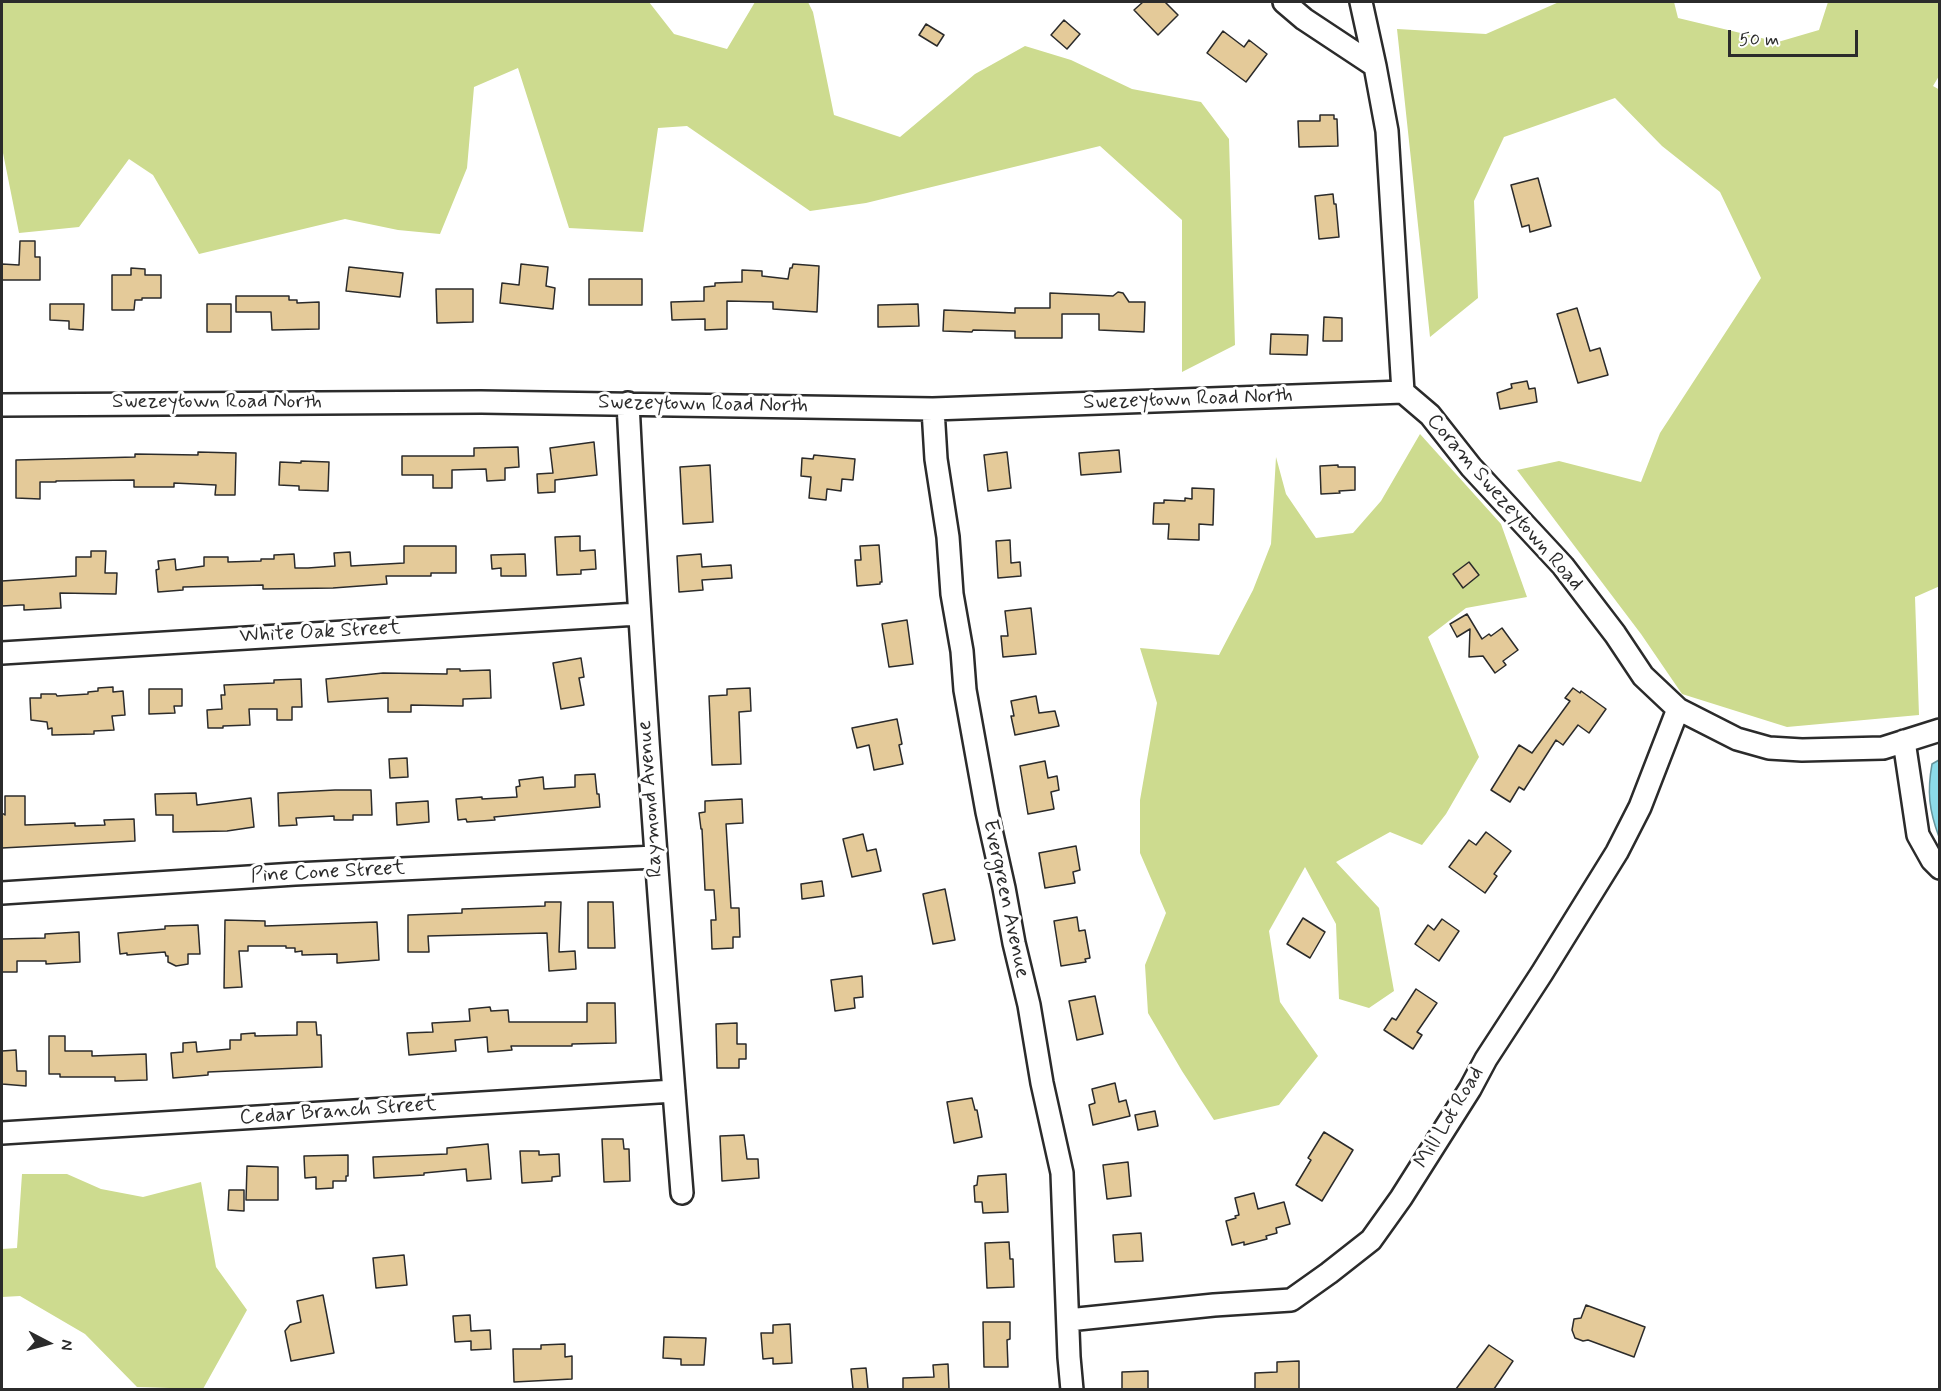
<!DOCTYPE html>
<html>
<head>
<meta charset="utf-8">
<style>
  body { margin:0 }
  #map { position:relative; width:1941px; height:1391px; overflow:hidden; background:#fff; font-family:Mynerve,sans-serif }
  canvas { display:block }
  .frame { position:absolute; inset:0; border:3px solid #2b2b2b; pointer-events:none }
  .north { position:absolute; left:18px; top:1313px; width:60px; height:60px; -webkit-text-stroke:4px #fff; paint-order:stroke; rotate:96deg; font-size:16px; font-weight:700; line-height:24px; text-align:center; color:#2b2b2b }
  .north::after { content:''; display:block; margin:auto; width:21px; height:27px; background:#2b2b2b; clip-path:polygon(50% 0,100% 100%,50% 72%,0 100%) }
  .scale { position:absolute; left:1728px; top:30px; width:130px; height:27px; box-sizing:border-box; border:3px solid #2b2b2b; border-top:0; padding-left:8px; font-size:18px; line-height:21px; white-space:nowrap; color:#2b2b2b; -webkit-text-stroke:4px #fff; paint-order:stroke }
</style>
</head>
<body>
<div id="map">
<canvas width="1941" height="1391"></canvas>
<div class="frame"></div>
<div class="north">N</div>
<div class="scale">50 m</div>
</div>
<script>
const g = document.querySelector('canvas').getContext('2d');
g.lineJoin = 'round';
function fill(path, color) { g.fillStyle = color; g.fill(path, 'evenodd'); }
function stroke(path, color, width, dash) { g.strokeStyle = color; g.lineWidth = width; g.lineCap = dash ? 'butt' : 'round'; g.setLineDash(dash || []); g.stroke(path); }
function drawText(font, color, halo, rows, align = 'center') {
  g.font = font + ' Mynerve,sans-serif'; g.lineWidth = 6; g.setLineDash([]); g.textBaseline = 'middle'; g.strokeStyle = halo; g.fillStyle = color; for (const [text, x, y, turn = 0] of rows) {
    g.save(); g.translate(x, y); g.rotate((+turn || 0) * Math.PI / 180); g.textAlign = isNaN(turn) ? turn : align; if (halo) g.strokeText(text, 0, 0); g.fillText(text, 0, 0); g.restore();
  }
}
fill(new Path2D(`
  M2,2H649L674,34L727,49L755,2H808L813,12L834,115L900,137L975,74L1025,46L1071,60L1132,89L1201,102L1229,139L1235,345L1182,372V220L1100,146L866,203L810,211L687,126L658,128L643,232L569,228L518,68L474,87L467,168L440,234L398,230L345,219L199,254L153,175L129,159L79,227L19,233L2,148Z
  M1559,2H1674L1678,18L1778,42L1819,30L1828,2H1939V76L1933,86L1940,90V586L1915,597L1919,715L1787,727L1682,694L1641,634L1517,470L1559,461L1641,482L1660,433L1761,278L1720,192L1662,146L1615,98L1504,137L1474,201L1478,298L1430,337L1397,29L1486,34Z
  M1420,434L1501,524L1527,597L1466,608L1428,637L1479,757L1446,814L1422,845L1390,832L1336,862L1379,908L1394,991L1369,1008L1339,999L1336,924L1305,867L1269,931L1280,1002L1318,1056L1279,1105L1214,1120L1182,1071L1148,1013L1145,965L1166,913L1140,853V800L1157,703L1140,648L1219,655L1253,590L1271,544L1276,457L1286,494L1316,538L1353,533L1381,501Z
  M22,1174H67L101,1189L143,1197L201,1182L216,1267L247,1310L203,1389L137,1387L85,1334L20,1296L2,1297V1249L17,1248Z`), '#cddb8f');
const water = new Path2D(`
  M1939,760V837C1929,810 1927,792 1932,764Z`);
fill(water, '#8cdbe9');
stroke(water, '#65959d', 1.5);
const building = new Path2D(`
  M1143,2H1165L1178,15L1158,35L1134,10Z
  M1064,20L1080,34L1067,49L1051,35Z
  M926,24L944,35L937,46L919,35Z
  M1223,31L1244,47L1249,40L1267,54L1246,82L1207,53Z
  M1320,115H1334V119H1337L1338,146L1299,147L1298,121H1320Z
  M1538,178L1551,226L1530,232L1529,225L1522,227L1511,185Z
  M1333,194L1334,204H1336L1339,237L1319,239L1315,196Z
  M20,241H35V257H40V280H2V264L19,265Z
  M521,264L548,267L546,286L555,288L553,309L500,303L502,283L519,285Z
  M793,264L819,266L817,312L773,309V302L727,301V329L705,330V319L672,320L671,302L704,301V287L715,286V283L742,282V270L762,271V276L788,279L790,268H792Z
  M349,267L403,273L400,297L346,291Z
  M131,268L145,269V275H161V298H142V300H135L134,310H112V275H131Z
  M589,279H642V305H589Z
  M436,289H473V322L437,323Z
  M1118,292L1123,293L1129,302H1145L1144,332L1099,330V314H1062V338H1015V331L973,330L972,332L943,331L944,310L1015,313V308H1050V293L1113,296Z
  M236,296H289V300H297V303L319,302V329L272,330L271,312H236Z
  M50,304H84L83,330L69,329V321L50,320Z
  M207,304H231V332H207Z
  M918,304L919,326L878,327V305Z
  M1577,308L1590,351L1600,348L1608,375L1578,383L1557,314Z
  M1324,317L1342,318V341H1323Z
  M1271,334L1308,335L1307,355L1270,354Z
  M1527,381L1529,389L1535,388L1537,402L1500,409L1497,393L1512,388L1511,384Z
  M594,442L597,475L555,480V492L538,493L537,474L553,473L550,448Z
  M518,447L519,467L505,468V480L487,481L486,469L452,470V488H433V475H402V456H474V448Z
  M1119,450L1121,472L1081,475L1079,453Z
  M198,452L236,453L235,495H215L216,485L174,483V487H134V480L56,481V482H40V499L16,498V460L135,457V454L198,455Z
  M1007,452L1011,488L988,491L984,455Z
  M814,455L855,459L853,480L842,479L841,491L827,489L826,500L809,498L811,477L801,476L802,458L813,459Z
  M301,461L329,462L328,491L299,490V486L279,485L280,462L301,463Z
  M710,465L713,522L683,524L680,467Z
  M1338,465V467H1355V490L1339,491L1340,493L1321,494L1320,466Z
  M1192,488L1214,489L1213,525L1199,524V540L1168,539L1169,524H1153L1154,503H1164V500L1185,501V498L1192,499Z
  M580,536V551L595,550L596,569L581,570V574L557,575L555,537Z
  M1010,540L1011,563L1020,562L1021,576L998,578L996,541Z
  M879,545L882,582H880V584L857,586L855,560H861L860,546Z
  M404,546H456V573H431V576H386L387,584L333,588L263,589V585L183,587V590L158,592L156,570L159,569L158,561L175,559L176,570L204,566V557H228V562L261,561V559H274V555L294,554L295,568H308L335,566L334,553L350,552L351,566L404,563Z
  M91,551H106L105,573H117L116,594L60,593L61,608L24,610V605H20L2,606V581L76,576V557H91Z
  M525,554L526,576H501V568L492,569L491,555Z
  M701,554L702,567L731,565L732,578L702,580L703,590L679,592L677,556Z
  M1469,562L1479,575L1463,588L1453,574Z
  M1031,608L1036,654L1003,657L1001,636H1008L1005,611Z
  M1467,614L1482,639L1489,634L1491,636L1502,628L1518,650L1503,661L1506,665L1495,673L1483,656L1469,657L1470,629L1457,637L1450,624Z
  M907,620L913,664L889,667L882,624Z
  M581,658L584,677L579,678L584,705L561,709L553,663Z
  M447,669H460V671L490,670L491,698L463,699V706L411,705V712H388V698L328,702L326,679L383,673L447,674Z
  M301,679L302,707H292V720H277V709H249L250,725L223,726V728H208L207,710L222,709L221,695H225L224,685L274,683V680Z
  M113,687V692L123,691L125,715L112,716L114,730L94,731V734L52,735V728L48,729L47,722L31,720L30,698H41V694H56L57,696L88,694V692L98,691V688Z
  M750,688L751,711L739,712L741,764L712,765L709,696L727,695V689Z
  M1573,688L1580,693L1581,691L1606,709L1589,733L1578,725L1563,745L1556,740L1524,790L1519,787L1510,802L1491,790L1519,745L1532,753L1570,701L1565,698Z
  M149,689H182V706H174L175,713L149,714Z
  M1036,696L1039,713L1055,711L1059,726L1015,735L1011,716H1014L1011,701Z
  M897,719L902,744L899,745L903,764L874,770L869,745L857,748L852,728Z
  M407,758L408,777L390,778L389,759Z
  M1045,761L1048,778L1057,776L1059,790L1051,792L1054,809L1028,814L1020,766Z
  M595,774L597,794H599L600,807L494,817L495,820L467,822L466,819L458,820L456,799L482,797V799L517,797L516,787L520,786L519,780L543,777L544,789L575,787V775Z
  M335,790H371L372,815H353V820H334V816L296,818L297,825L279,826L278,793Z
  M196,793L197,805L251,798L254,827L227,831L173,832V815H156L155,794Z
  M5,796H25V825L75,823V826L105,825L104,820L134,819L135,841L2,848V813L5,815Z
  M742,799L743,823L726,824L731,908H739L740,937H733V948L712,949L711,920H716L714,890H705L702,829H701L699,813L705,812V801Z
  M428,801L429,822L397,825L396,803Z
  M1486,832L1511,851L1494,874L1497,876L1485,893L1449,867L1469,840L1476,845Z
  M863,834L867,851L876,849L881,871L852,877L843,839Z
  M1076,846L1080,870L1073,872L1075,883L1045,888L1039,853Z
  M822,881L824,896L802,899L801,884Z
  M945,889L955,940L933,944L923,894Z
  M545,902H561L559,952L575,951L576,969L549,971L547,933L428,936L429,952H408V915L462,913V909L545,906Z
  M588,902H613L615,948H588Z
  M1077,917L1079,931L1085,930L1090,958L1085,959L1086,962L1061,966L1054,921Z
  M1303,918L1325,932L1310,958L1287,944Z
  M1442,919L1459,931L1439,961L1415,944L1428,925L1434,930Z
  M225,920L265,921V926L377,922L379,960L337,963V954L302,955V951L295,952V948H286V946H248V951H239L242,987L224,988Z
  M198,925L200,954H188V964L176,966L168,962V956H166L165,952L127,955V953L120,954L118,933L165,929V926Z
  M79,932L80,962L46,964V961H17V972H2V939L45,938V934Z
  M862,976L863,997L854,998L855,1008L835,1011L831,980Z
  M1416,989L1437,1003L1417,1032L1422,1035L1413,1049L1384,1030L1392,1018L1396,1020Z
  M1095,996L1103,1034L1077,1040L1069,1001Z
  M587,1003H615L616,1043L572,1044V1046H511L512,1050L488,1052L487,1037L455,1040L456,1051L409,1055L407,1033L433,1032L432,1023L470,1021L469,1009L490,1007L491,1011L508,1010L509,1022H587Z
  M297,1022H316L317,1035H321L322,1067L208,1072V1075L173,1078L171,1053L183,1052V1043L196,1042L197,1052L230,1049V1040H241V1034L255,1033V1036L297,1035Z
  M737,1023V1044H746V1059H739V1068H717L716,1024Z
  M49,1036H65V1051H92V1056L146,1054L147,1080L115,1081V1077H60V1074H49Z
  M16,1050L17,1071H26V1086L2,1084V1051Z
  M1115,1083L1119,1102L1126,1100L1130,1116L1093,1125L1089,1105L1095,1103L1092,1089Z
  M972,1098L975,1110H977L982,1137L954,1143L947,1102Z
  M1155,1111L1158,1126L1138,1130L1135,1115Z
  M1324,1132L1353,1150L1322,1201L1296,1185L1311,1160L1308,1158Z
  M744,1135L747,1159H758L759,1178L722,1181L720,1136Z
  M602,1139H623L624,1149H629L630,1181L604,1182Z
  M488,1144L491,1179L467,1181L466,1169L424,1173V1175L374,1178L373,1157L447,1154V1148Z
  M520,1151H539V1155L559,1154L560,1176L552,1177V1181L522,1183Z
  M348,1155V1176H346V1181H333V1188L316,1189V1177L305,1178L304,1156Z
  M1128,1162L1131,1196L1107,1199L1103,1165Z
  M247,1166L278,1167V1200H246Z
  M1006,1174L1008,1212L983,1213L982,1202H975L974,1186L977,1185L978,1176Z
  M229,1190H244V1211L228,1210Z
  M1254,1193L1258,1209L1284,1202L1290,1224L1276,1228L1277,1233L1266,1236L1267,1239L1244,1245V1242L1232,1245L1226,1221L1236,1218L1235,1216L1239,1215L1235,1198Z
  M1141,1233L1143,1261L1115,1262L1113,1235Z
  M1009,1242L1010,1259H1013L1014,1287L987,1288L985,1243Z
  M404,1255L407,1285L376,1288L373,1258Z
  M323,1295L334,1353L291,1361L285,1331L290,1325L301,1322L297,1301Z
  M1586,1305L1645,1327L1634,1357L1588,1340L1583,1341L1575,1338L1572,1330L1574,1319L1581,1318Z
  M470,1315L471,1331L490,1330L491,1349L471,1350V1341L455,1342L453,1316Z
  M983,1322H1010V1339L1007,1340L1008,1367H984Z
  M790,1324L792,1363L773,1364V1358L763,1359L761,1333H773V1325Z
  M664,1337L706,1338L704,1365H681V1359L663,1358Z
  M565,1344V1357L572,1356V1379L514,1382L513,1349H541V1345Z
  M1489,1345L1513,1361L1494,1389H1456Z
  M1299,1361V1389H1255V1373L1277,1372V1362Z
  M948,1364L949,1389H903V1378L934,1377L933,1365Z
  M866,1368L868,1389H853L851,1369Z
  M1148,1371V1389H1122V1372Z`);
fill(building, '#e4ca99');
stroke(building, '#2b2b2b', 1.5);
const minor = new Path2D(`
  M1284,2L1304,19L1375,66
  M1361,2L1375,66L1387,131L1403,392L1430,415L1471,467L1563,566L1615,634L1643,676L1678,709L1737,739L1769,748L1802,750L1883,748L1940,730
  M628,403C641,667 661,930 682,1193
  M2,405L481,402L933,409L1403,392
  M933,409L936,459L948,537L952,594L962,651L965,690L987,812L1004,888L1014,943L1029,1005L1042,1083L1062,1173L1069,1357L1072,1390
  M2,653L638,614
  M1904,741L1918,835L1932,860L1940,868
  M2,893L295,874L655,857
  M2,1133L674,1091
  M1068,1320L1214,1305L1291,1300L1329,1273L1371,1240L1401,1198L1470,1089L1486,1059L1542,973L1617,852L1640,807L1678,709`);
stroke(minor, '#2b2b2b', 26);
stroke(minor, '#fff', 21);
drawText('21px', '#2b2b2b', '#fff', [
  ["Swezeytown Road North",1188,400,-2],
  ["Swezeytown Road North",217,403],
  ["Swezeytown Road North",703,405,1],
  ["Coram Swezeytown Road",1504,503,49],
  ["White Oak Street",320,633,-3],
  ["Raymond Avenue",651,799,-94],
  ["Pine Cone Street",328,873,-3],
  ["Evergreen Avenue",1005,899,78],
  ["Cedar Branch Street",338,1112,-4],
  ["Mill Lot Road",1450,1118,-59]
]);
</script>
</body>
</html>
